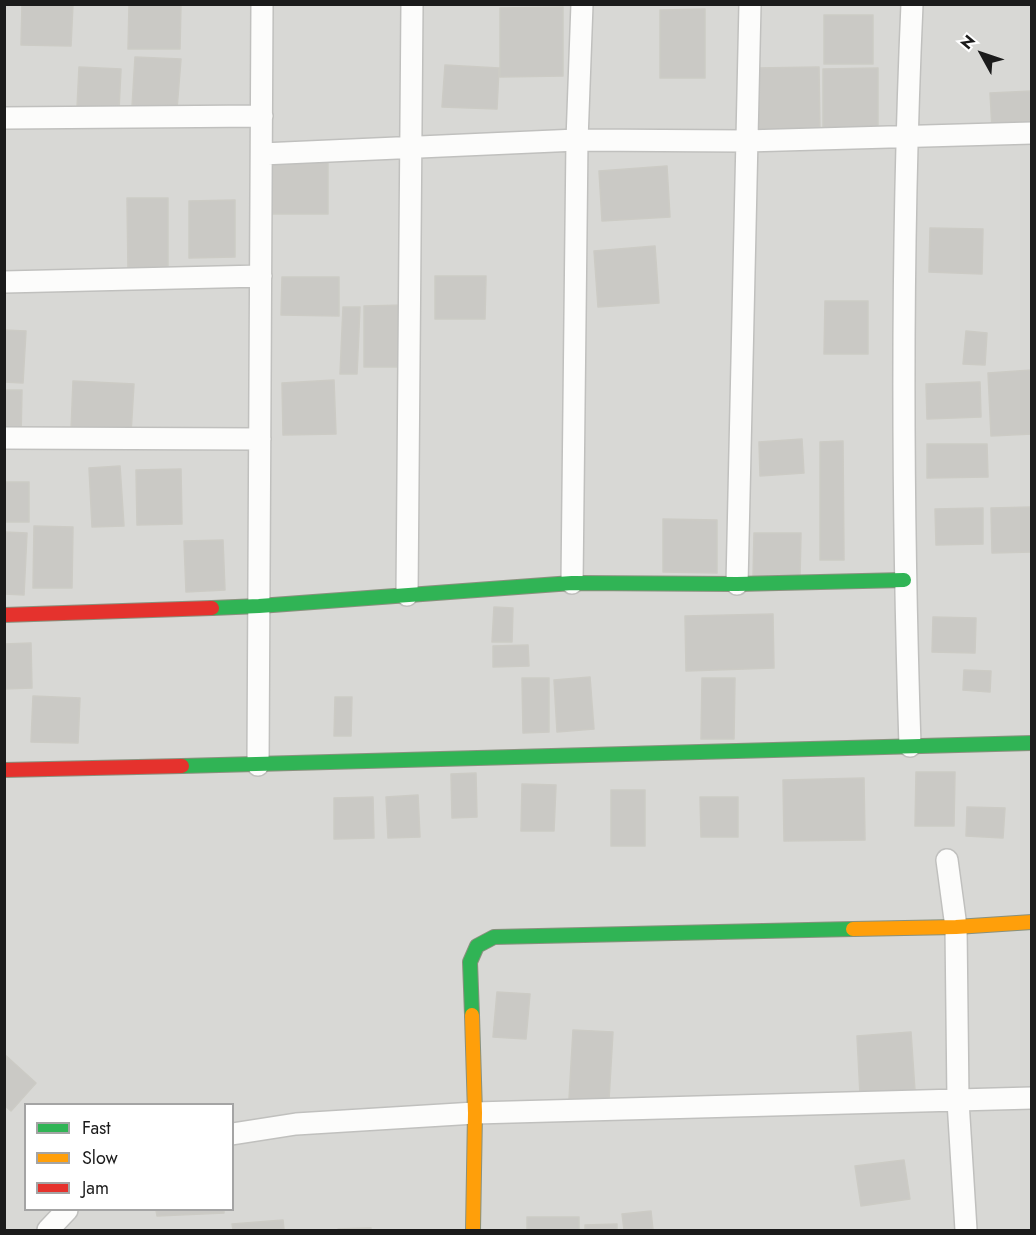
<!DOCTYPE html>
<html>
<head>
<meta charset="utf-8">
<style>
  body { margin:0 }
  #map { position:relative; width:1036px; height:1235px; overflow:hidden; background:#e9e9e4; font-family:Jost,sans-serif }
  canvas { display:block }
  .frame { position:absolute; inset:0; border:6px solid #1b1b1b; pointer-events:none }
  .legend { position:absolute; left:24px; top:1103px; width:210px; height:108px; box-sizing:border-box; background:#fff; border:2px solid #a4a4a4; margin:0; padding:8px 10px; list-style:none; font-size:18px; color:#1b1b1b }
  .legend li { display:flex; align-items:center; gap:12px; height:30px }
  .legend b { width:30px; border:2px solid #a4a4a4 }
  .north { position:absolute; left:952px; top:24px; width:60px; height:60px; -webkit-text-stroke:4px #fff; paint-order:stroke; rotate:310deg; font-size:16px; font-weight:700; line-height:24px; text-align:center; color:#1b1b1b }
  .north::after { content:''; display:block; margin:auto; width:21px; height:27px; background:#1b1b1b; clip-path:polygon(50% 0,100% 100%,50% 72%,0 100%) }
</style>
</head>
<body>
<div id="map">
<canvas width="1036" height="1235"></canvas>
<div class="frame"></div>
<ul class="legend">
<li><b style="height:8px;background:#30b455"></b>Fast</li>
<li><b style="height:8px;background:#ff9f0a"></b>Slow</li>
<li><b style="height:8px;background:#e5322d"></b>Jam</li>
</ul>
<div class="north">N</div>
</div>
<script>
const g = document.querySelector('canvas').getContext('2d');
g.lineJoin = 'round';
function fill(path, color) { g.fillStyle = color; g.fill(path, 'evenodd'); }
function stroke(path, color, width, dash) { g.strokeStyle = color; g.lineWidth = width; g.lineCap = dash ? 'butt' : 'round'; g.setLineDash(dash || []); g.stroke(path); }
fill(new Path2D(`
  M5,5H1031V1230H5ZM26,1104H232V1210H26Z`), '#d8d8d5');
const building = new Path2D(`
  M22,4H73L71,46L21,45Z
  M129,4H181L180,49H128Z
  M563,7V76L500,77V8Z
  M705,9V78H660V10Z
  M824,15H873V64H824Z
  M135,57L181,59L177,109L132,107Z
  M445,65L499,68L497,109L442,107Z
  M79,67L121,69L119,110L77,108Z
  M819,67L820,134L757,135L756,68Z
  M878,68V132L823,133V69Z
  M1032,91V127L992,129L990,93Z
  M328,162V214H272V163Z
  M667,166L670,217L602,221L599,171Z
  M127,198H168V270L128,271Z
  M235,200V257L189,258V201Z
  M930,228L983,229L982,274L929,272Z
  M655,246L659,303L598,307L594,251Z
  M435,276H486L485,319H435Z
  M282,277H339V316L281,315Z
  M825,301H868V354H824Z
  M405,305L406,367H364V306Z
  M343,307H360L357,374H340Z
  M4,330L26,331L23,383L4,382Z
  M966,331L987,333L985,365L963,364Z
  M1032,370V434L991,436L988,373Z
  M334,380L336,434L283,435L282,383Z
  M73,381L134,384L131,433L71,431Z
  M980,382L981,417L927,419L926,384Z
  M4,390H22L21,437H4Z
  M802,439L804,473L760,476L759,442Z
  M843,441L844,560H820V442Z
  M927,444H987L988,477L927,478Z
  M120,466L124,526L92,527L89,468Z
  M181,469L182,524L137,525L136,470Z
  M4,482H29V522H4Z
  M1032,507V552L992,553L991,508Z
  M983,508V544L936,545L935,509Z
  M663,519L717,520V573L663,572Z
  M34,526L73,527L72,588H33Z
  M4,532L27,533L24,595L4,594Z
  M754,533H801L800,578H753Z
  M223,540L225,590L186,592L184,541Z
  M494,607L513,608L512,642H492Z
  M773,614L774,668L686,671L685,616Z
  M933,617L976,618L975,653L932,652Z
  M31,643L32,688L4,689V644Z
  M528,645L529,666L493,667V646Z
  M964,670L991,671L990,692L963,690Z
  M590,677L594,729L557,732L554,680Z
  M522,678H549V732L523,733Z
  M702,678H735L734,739H701Z
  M33,696L80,698L78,743L31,742Z
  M335,697H352L351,736H334Z
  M916,772H955L954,826H915Z
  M476,773L477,817L452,818L451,774Z
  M864,778L865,840L784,841L783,780Z
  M522,784L556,785L554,831H521Z
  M611,790H645V846H611Z
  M418,795L420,837L388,838L386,797Z
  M373,797L374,838L334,839V798Z
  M700,797H738V837H701Z
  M967,807L1005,808L1003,838L966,836Z
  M497,992L530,994L526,1039L493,1037Z
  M573,1030L613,1032L609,1100L569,1099Z
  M911,1032L915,1091L860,1095L857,1036Z
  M4,1054L36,1083L11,1111L4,1105Z
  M904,1160L910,1199L861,1206L855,1166Z
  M156,1210H224V1213L157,1216Z
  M651,1211L653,1230H624L622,1214Z
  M527,1217H579V1230H527Z
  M283,1220L284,1230H233L232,1224Z
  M617,1224V1230H585V1225Z
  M371,1228V1230H338V1229Z`);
fill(building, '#cac9c5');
stroke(building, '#cccbc5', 1.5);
const street = new Path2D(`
  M4,118L262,116
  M262,154L577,140L746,141L1032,133
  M4,282L261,276
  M4,438L260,439
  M572,583L577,140L582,4
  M737,584L750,4
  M407,595L412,4
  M910,746C902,499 901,251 912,4
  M258,765L262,4
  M947,860L956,927L958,1101L966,1230
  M232,1134L296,1124L475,1113L1032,1098
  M48,1230L67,1210`);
const fast = new Path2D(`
  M212,608L259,606L572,583L737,584L904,580
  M182,766L1032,743
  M472,1015L470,962L477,946L494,937L853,929`);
const slow = new Path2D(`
  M853,929L956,927L1032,922
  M472,1015L475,1113L473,1230`);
const jam = new Path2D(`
  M4,615L212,608
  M4,770L182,766`);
stroke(street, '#c0c0be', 24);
stroke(fast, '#89917e', 16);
stroke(slow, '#89917e', 16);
stroke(jam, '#89917e', 16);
stroke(street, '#fcfcfb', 21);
stroke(fast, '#30b455', 14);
stroke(slow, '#ff9f0a', 14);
stroke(jam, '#e5322d', 14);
</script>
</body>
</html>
